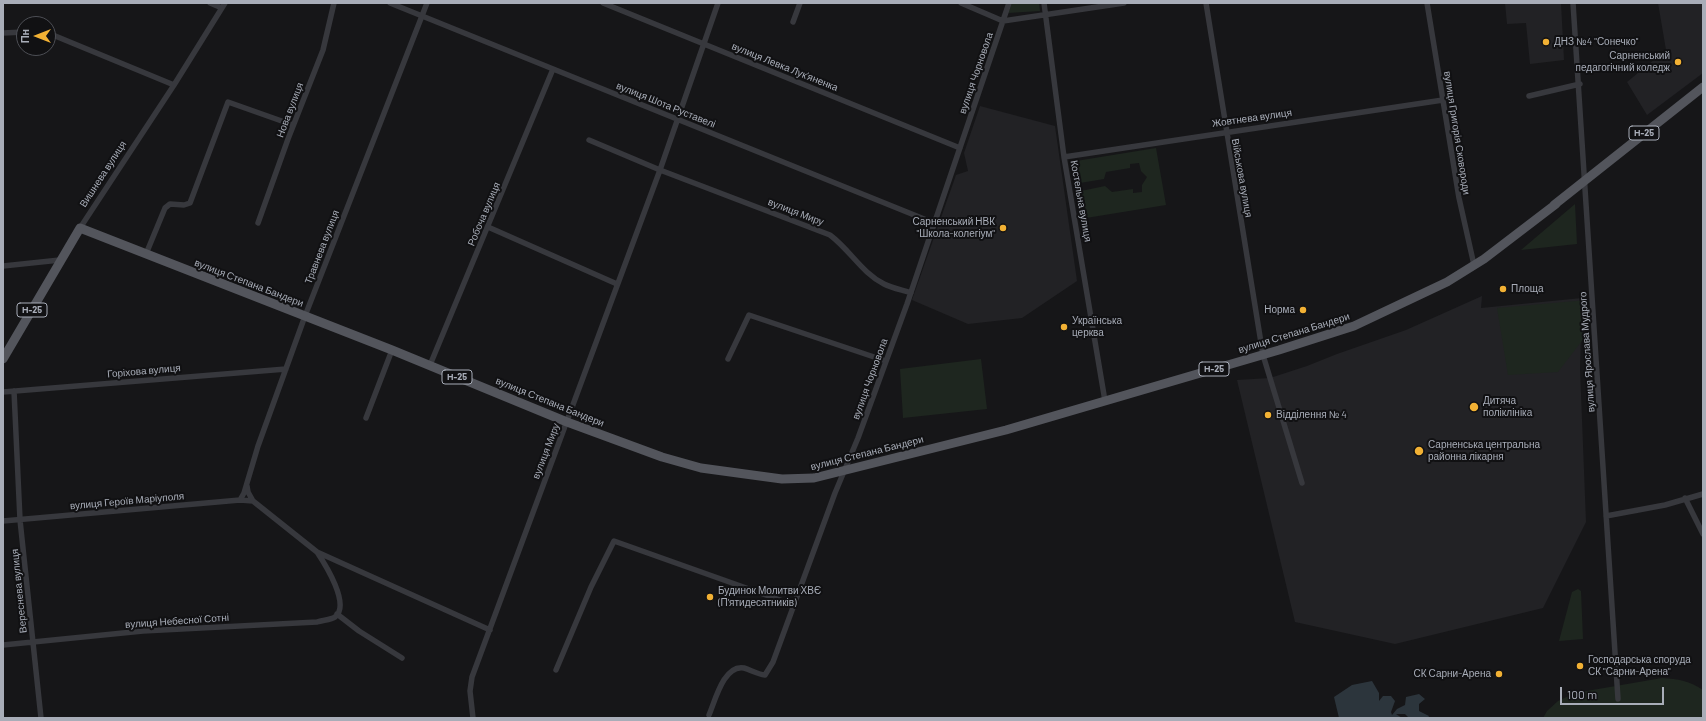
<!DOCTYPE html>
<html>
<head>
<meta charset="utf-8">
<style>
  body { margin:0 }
  #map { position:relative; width:1706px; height:721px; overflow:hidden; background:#161618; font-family:Barlow,sans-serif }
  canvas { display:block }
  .frame { position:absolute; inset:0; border:4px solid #a8adb8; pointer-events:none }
  .north { position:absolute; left:16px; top:16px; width:40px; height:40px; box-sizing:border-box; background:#111113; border:1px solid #4d4f55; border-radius:50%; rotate:270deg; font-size:11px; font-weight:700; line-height:16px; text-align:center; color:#a8adb8 }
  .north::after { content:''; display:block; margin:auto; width:14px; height:18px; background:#f2b134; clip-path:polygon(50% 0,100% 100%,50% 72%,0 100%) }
  .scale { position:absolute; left:1560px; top:687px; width:104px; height:18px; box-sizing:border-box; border:2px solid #a8adb8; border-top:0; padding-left:5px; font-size:12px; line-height:14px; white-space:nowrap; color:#a8adb8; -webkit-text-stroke:3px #111113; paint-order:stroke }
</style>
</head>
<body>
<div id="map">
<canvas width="1706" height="721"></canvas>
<div class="frame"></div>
<div class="north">Пн</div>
<div class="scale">100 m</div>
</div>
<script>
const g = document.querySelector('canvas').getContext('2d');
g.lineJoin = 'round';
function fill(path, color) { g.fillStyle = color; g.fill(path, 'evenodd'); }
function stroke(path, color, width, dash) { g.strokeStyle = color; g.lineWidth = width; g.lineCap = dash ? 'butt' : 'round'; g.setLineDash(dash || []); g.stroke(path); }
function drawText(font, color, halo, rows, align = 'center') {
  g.font = font + ' Barlow,sans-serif'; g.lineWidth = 4; g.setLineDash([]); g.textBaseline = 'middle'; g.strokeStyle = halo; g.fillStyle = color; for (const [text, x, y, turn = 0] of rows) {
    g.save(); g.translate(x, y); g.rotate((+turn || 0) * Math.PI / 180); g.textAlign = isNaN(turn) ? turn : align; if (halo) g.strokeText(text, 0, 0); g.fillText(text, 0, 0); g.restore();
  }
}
fill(new Path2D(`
  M1505,3H1561L1564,60L1530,64L1526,23L1507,24Z
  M1658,3H1703V73L1647,115L1627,82L1666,50Z
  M980,106L1055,126L1077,281L1022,318L968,324L912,300L956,175L968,171L964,153Z
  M1482,296L1481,308L1582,298L1580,368L1586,522L1543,608L1395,644L1295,622L1237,380L1270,378L1307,366L1337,354L1406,330Z`), '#222225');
fill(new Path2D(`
  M1012,3H1039L1040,11L1008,13Z
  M1156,148L1166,205L1086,218L1081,191L1105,186L1112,192L1133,189V193L1142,192V185L1147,177L1141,171L1139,163L1130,164V168L1106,172L1104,179L1080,183L1076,161Z
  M1575,204L1577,244L1521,250Z
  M1587,300L1588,333L1558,372L1508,375L1497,308Z
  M981,359L987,409L903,418L900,369Z
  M1578,589L1581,591L1583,639L1559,641L1572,592Z
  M1662,678C1678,679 1690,681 1703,690V718H1543L1547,711L1558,701L1575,693Z`), '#1e261f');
fill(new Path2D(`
  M1372,681L1379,693V701L1383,696H1391L1395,701L1391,712L1392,715L1397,709L1405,705L1406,697L1419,694L1425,699L1419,704V711L1429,716L1428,718H1409L1405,714H1396L1402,718H1339L1334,697L1352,685Z`), '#2c353c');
stroke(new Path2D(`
  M210,3L222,8
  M390,3L934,223
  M603,3L960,148
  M961,3L1003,21L1124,3
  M1044,3L1064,157L1105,401
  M1206,3L1263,355L1302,483
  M1427,3L1459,198L1474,265
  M1573,3L1618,699
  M793,22L800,3
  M3,33L24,32
  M48,33L174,85
  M1529,96L1580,84
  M589,140L660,170L830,235C850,250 862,273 884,284C892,288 902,290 911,293
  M1064,157L1443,100
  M258,223L288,139L323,50L334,3
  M488,227L617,284
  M80,228L174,85L225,3
  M146,254L165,208L170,204L184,205L190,203L228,102L293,125
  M3,266L60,260
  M728,359L749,315L886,361
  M430,365L553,69
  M14,391L20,520L41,718
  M3,392L286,369
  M366,418L392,350
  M247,486L248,492L253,501L317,552L490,630
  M1685,498L1703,534
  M240,500L244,493L258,446L305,316L427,3
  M1606,516L1665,505L1703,494
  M3,521L240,500L253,501
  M337,614L359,631L402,658
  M3,645L143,631L317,622C322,620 331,620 335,617C351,605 325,564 317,552
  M556,670L591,587L614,541L794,605
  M709,715C715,701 724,664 744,668C751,670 757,674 765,675L773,662L835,493L858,438L907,304L1009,3
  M473,718L470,691L472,677L660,170L718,3`), '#37383d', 5.5);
stroke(new Path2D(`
  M1554,205L1703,87
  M3,359L80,228L392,350L567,422L662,457L701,468L745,474L782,479L814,478L1006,430L1279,350L1354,326L1447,282L1484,259L1556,204`), '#53555c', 9);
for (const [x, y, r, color] of [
  [1546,42,4,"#f2b134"],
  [1678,62,4,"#f2b134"],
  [1003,228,4,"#f2b134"],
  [1503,289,4,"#f2b134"],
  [1303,310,4,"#f2b134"],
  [1064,327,4,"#f2b134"],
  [1474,407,5,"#f2b134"],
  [1268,415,4,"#f2b134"],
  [1419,451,5,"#f2b134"],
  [710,597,4,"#f2b134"],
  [1580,666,4,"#f2b134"],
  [1499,674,4,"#f2b134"]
]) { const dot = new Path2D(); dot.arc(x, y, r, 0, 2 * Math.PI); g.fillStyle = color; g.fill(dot); stroke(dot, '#111113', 1.5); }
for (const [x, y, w] of [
  [1644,133,30],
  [32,310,30],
  [1214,369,30],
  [457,377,30]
]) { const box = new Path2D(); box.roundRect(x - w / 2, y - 7, w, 14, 3); g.fillStyle = '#111113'; g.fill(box); stroke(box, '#a8adb8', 1); }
drawText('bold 9px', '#a8adb8', null, [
  ["Н-25",1644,133],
  ["Н-25",32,310],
  ["Н-25",1214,369],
  ["Н-25",457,377]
]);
drawText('10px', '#a8adb8', '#111113', [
  ["ДНЗ №4 \"Сонечко\"",1554,42],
  ["Сарненський",1670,56,"right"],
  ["педагогічний коледж",1670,68,"right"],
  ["Сарненський НВК",995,222,"right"],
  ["\"Школа-колегіум\"",995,234,"right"],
  ["Площа",1511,289],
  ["Норма",1295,310,"right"],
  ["Українська",1072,321],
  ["церква",1072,333],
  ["Дитяча",1483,401],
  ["поліклініка",1483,413],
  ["Відділення № 4",1276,415],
  ["Сарненська центральна",1428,445],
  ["районна лікарня",1428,457],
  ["Будинок Молитви ХВЄ",718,591],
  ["(П'ятидесятників)",718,603],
  ["Господарська споруда",1588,660],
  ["СК \"Сарни-Арена\"",1588,672],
  ["СК Сарни-Арена",1491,674,"right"]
], 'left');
drawText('10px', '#a8adb8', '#111113', [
  ["вулиця Левка Лукʼяненка",785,67,22],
  ["вулиця Чорновола",976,73,-71],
  ["вулиця Шота Руставелі",666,105,22],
  ["Нова вулиця",290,110,-69],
  ["Жовтнева вулиця",1252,118,-8],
  ["вулиця Григорія Сковороди",1457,133,81],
  ["Вишнева вулиця",103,174,-57],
  ["Військова вулиця",1242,178,80],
  ["Костельна вулиця",1081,201,80],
  ["вулиця Миру",796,212,21],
  ["Робоча вулиця",484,214,-67],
  ["Травнева вулиця",322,247,-69],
  ["вулиця Степана Бандери",249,283,21],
  ["вулиця Степана Бандери",1294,333,-17],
  ["вулиця Ярослава Мудрого",1587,352,-94],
  ["Горіхова вулиця",144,371,-5],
  ["вулиця Чорновола",870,379,-70],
  ["вулиця Степана Бандери",550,402,22],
  ["вулиця Миру",546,451,-69],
  ["вулиця Степана Бандери",867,453,-14],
  ["вулиця Героїв Маріуполя",127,501,-5],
  ["Вереснева вулиця",19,591,-96],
  ["вулиця Небесної Сотні",177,621,-4]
]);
</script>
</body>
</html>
